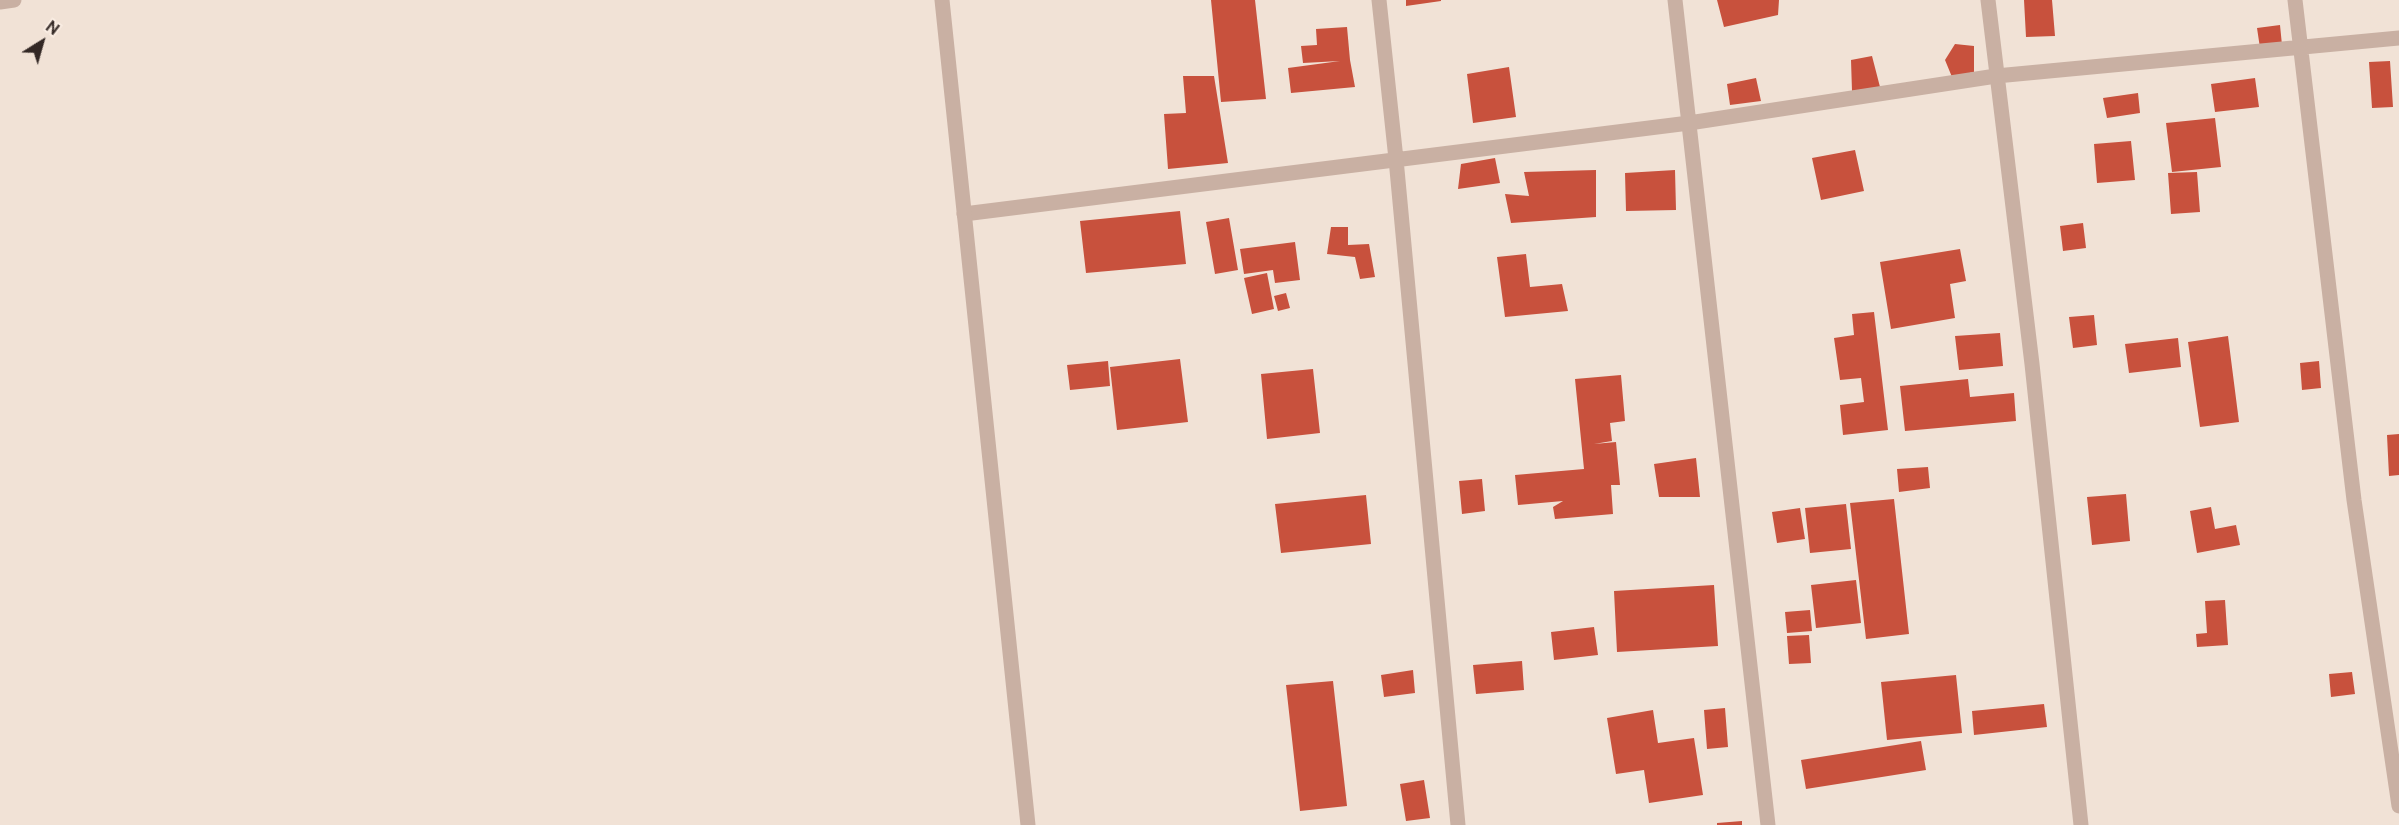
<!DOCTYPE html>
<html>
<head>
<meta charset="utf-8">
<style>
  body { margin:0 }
  #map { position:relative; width:2399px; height:825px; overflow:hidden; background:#f1e2d6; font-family:Ubuntu,sans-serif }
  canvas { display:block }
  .north { position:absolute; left:12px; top:12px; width:60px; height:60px; -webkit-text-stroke:4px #f9ece2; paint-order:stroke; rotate:37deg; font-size:16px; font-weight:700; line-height:24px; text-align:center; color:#332825 }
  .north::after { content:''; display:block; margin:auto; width:21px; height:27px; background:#332825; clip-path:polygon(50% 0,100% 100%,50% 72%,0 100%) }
</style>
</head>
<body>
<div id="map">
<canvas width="2399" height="825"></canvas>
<div class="north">N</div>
</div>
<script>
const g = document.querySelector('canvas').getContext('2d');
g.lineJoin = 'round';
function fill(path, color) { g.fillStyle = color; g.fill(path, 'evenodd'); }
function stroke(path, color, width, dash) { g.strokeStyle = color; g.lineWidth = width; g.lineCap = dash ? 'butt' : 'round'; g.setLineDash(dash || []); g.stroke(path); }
fill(new Path2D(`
  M1211,0H1255L1266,99L1221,102Z
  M1406,0H1441V1L1406,6Z
  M1717,0H1779L1778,15L1724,27Z
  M2024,0H2052L2055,36L2026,37Z
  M2280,25L2282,45L2260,48L2257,28Z
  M1347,27L1350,60L1355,87L1291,93L1288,68L1340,61L1303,63L1301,46L1317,45L1316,29Z
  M1955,44L1974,46V72L1952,77L1945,60Z
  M1872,56L1880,87L1852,91L1851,60Z
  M2390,61L2393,107L2372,108L2369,62Z
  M1509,67L1516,117L1473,123L1467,74Z
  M1183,76H1214L1228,163L1168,169L1164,114L1186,113Z
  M1756,78L1761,101L1730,105L1727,84Z
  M2255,78L2259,107L2215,112L2211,84Z
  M2138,93L2140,113L2107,118L2103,98Z
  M2215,118L2221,167L2172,172L2166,123Z
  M2131,141L2135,180L2097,183L2094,144Z
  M1855,150L1864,191L1821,200L1812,158Z
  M1495,158L1500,183L1458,189L1461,164Z
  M1596,170V217L1511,223L1505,194L1529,196L1524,172Z
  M1675,170L1676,210L1626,211L1625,173Z
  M2197,172L2200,212L2171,214L2168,173Z
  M1180,211L1186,264L1086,273L1080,221Z
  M1229,218L1238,270L1215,274L1206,222Z
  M2083,223L2086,248L2063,251L2060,226Z
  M1331,227H1348V245L1369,244L1375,277L1360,279L1355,257L1327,254Z
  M1295,242L1300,280L1275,283L1273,270L1244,274L1240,249Z
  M1960,249L1966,281L1950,284L1955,318L1891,329L1880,262Z
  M1526,254L1530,287L1562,284L1568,311L1505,317L1497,257Z
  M1267,273L1274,309L1252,314L1244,278Z
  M1286,293L1290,308L1278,311L1274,296Z
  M1874,312L1888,430L1843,435L1840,405L1864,402L1861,378L1840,380L1834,338L1854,335L1852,314Z
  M2094,315L2097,345L2073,348L2069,317Z
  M2000,333L2003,366L1959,370L1955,336Z
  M2228,336L2239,422L2200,427L2188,342Z
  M2178,338L2181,367L2129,373L2125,344Z
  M1180,359L1188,422L1117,430L1110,367Z
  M1108,361L1110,386L1070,390L1067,365Z
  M2319,361L2321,388L2302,390L2300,363Z
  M1313,369L1320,433L1267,439L1261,374Z
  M1621,375L1625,421L1610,423L1612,441L1594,444L1616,442L1620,485H1611L1613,514L1555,519L1553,507L1563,501L1518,505L1515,475L1584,469L1575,379Z
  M1968,379L1970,397L2014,393L2016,421L1905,431L1900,386Z
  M2399,434V475L2389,476L2387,435Z
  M1696,458L1700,497H1659L1654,464Z
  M1928,467L1930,488L1899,492L1897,469Z
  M1482,479L1485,511L1462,514L1459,481Z
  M2126,494L2130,541L2092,545L2087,497Z
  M1366,495L1371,544L1281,553L1275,504Z
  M1894,499L1909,634L1866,639L1850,503Z
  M1846,504L1851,549L1810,553L1805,508Z
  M2211,507L2215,529L2236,525L2240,545L2197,553L2190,511Z
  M1800,508L1805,539L1777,543L1772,512Z
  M1856,580L1861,623L1816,628L1811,585Z
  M1714,585L1718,646L1617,652L1614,591Z
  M2225,600L2228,645L2197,647L2196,634L2207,633L2205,601Z
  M1810,610L1812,631L1787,633L1785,612Z
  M1594,627L1598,655L1554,660L1551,632Z
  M1809,635L1811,663L1789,664L1787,636Z
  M1522,661L1524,690L1476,694L1473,665Z
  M1413,670L1415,693L1384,697L1381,675Z
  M2352,672L2355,694L2331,697L2329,674Z
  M1956,675L1962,733L1887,740L1881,682Z
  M1333,681L1347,806L1300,811L1286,685Z
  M2044,704L2047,727L1974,735L1972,711Z
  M1725,708L1728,747L1707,749L1704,710Z
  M1653,710L1658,743L1694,738L1703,795L1649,803L1644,770L1616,774L1607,718Z
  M1921,741L1926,770L1806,789L1801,760Z
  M1424,780L1430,818L1406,821L1400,784Z
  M1742,821V825H1717V823Z`), '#c8513d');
stroke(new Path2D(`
  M0,2L14,0`), '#c9b0a3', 15);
stroke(new Path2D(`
  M1379,0L1396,159L1458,825
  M1675,0L1768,825
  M1988,0L2032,364L2081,825
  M2295,0L2354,500L2399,806
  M964,214L1689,123L1996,76L2399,38`), '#c9b0a3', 15);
stroke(new Path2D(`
  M942,0L1028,825`), '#c9b0a3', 15);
</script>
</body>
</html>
